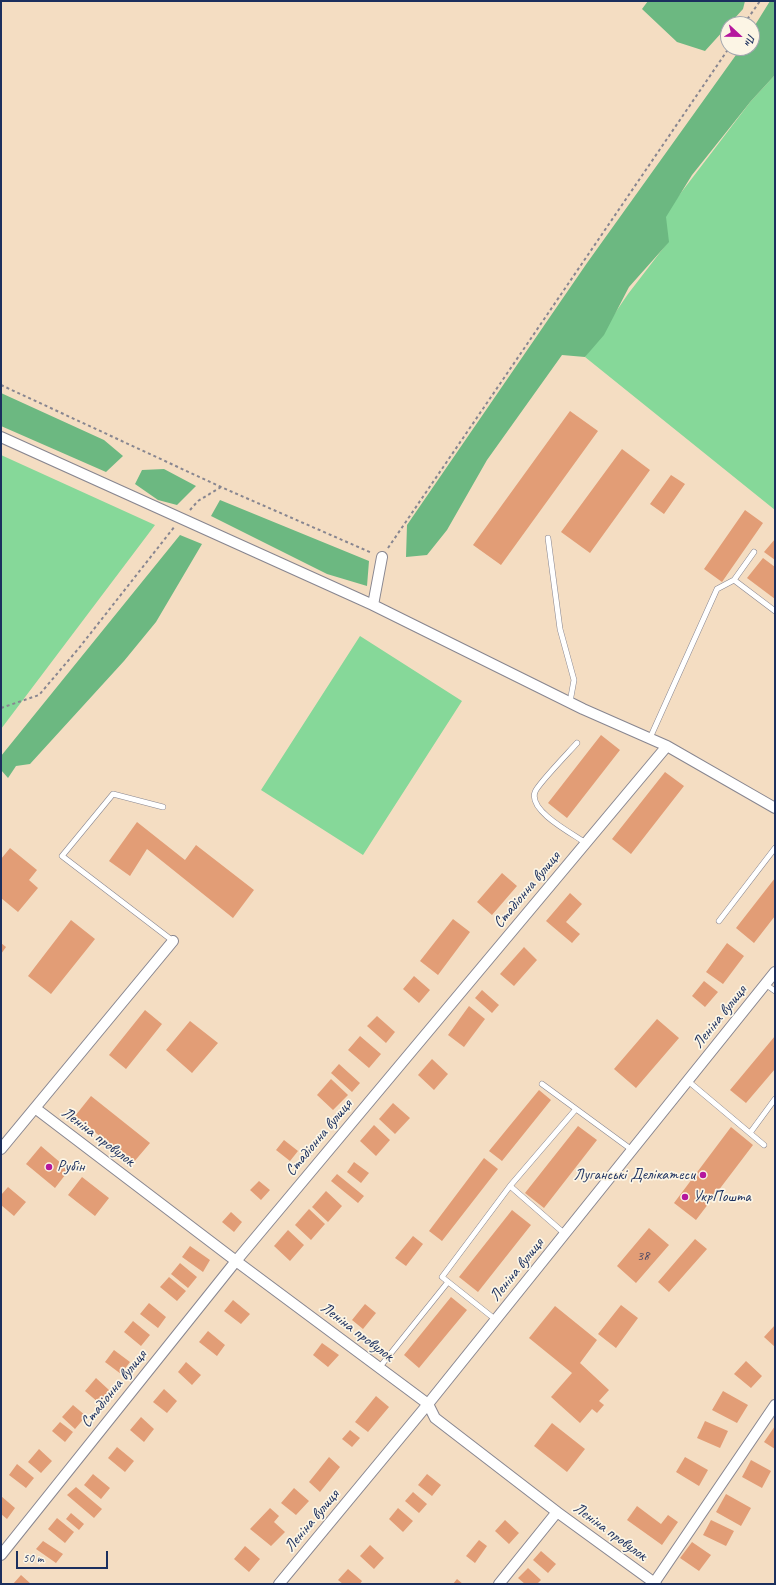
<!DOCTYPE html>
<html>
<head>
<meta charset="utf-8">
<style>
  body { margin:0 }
  #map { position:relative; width:776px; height:1585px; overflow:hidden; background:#f4ddc2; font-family:Caveat,sans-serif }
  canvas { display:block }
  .frame { position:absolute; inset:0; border:2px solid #1b2f5e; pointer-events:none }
  .north { position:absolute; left:720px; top:16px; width:40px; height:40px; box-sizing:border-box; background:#fcf5e5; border:1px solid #a2a6af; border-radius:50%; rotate:112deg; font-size:11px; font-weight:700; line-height:16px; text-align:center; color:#1b2f5e }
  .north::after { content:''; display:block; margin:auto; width:14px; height:18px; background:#b5179e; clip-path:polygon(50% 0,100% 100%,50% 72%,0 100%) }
  .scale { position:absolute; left:16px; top:1551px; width:92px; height:18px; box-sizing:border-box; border:2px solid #1b2f5e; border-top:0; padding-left:5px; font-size:12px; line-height:14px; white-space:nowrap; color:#1b2f5e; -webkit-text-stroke:3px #fcf5e5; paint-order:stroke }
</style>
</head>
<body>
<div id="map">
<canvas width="776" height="1585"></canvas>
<div class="frame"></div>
<div class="north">Пн</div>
<div class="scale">50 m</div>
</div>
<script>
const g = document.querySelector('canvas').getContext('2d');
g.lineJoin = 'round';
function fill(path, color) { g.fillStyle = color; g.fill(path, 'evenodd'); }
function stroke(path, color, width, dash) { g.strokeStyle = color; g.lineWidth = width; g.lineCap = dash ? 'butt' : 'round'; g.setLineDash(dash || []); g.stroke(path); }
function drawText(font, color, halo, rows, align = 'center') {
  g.font = font + ' Caveat,sans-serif'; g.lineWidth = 3.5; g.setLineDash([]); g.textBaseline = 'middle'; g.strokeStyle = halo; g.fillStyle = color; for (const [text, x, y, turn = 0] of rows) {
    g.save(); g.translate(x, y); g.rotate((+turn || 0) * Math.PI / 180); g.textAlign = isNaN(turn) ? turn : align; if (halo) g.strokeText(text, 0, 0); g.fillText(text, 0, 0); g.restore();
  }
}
fill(new Path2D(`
  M775,75V510L585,357L628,294L668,242L664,215L751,101Z
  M1,455L155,525L1,729Z
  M360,636L462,701L363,855L261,790Z`), '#86d899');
fill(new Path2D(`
  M648,1H745L743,9L705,51L677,42L642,9Z
  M770,1H775V75L751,101L692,175L666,217L669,242L629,287L604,335L585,357L562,355L487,460L447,530L427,555L406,557L407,525L587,263L741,48H752V30Z
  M1,393L104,440L123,456L106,472L1,426Z
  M164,469L196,486L177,505L158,500L135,484L142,470Z
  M220,500L369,561L367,586L327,574L211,516Z
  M180,535L202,544L156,622L124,661L30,764L16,766L8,778L1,770V756Z`), '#6cb881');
fill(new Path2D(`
  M570,411L598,431L501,565L473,545Z
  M622,449L650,470L590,553L561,532Z
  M671,475L685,484L664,514L650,504Z
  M745,510L763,523L722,582L704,569Z
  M775,539V560L764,552Z
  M763,558L775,567V599L747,578Z
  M601,735L620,750L567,818L548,803Z
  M665,772L684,786L631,854L612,839Z
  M137,822L185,860L196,845L254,890L233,918L147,849L130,876L109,861Z
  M10,848L37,870L29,880L38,888L18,912L1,898V859Z
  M502,873L517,886L492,915L477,902Z
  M775,878V916L754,943L736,928Z
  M570,893L582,904L566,922L580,934L572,943L546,921Z
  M453,919L470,932L438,975L420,961Z
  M71,920L95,939L51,994L28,976Z
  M1,943L6,947L1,954Z
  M727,943L744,956L723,984L706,972Z
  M524,947L537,960L514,986L500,974Z
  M414,976L430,990L419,1003L403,989Z
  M704,981L718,992L705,1007L692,996Z
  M482,990L499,1005L492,1013L475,998Z
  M469,1006L485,1019L464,1047L448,1035Z
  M145,1010L162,1024L126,1069L109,1055Z
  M377,1016L395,1032L386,1043L367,1026Z
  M657,1019L679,1038L636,1088L614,1069Z
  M190,1021L218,1043L192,1073L166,1050Z
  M360,1036L381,1054L369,1068L348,1050Z
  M775,1036V1069L746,1103L730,1090Z
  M432,1059L448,1074L434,1090L418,1075Z
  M339,1064L360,1083L352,1092L331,1073Z
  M331,1079L348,1095L333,1110L317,1095Z
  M539,1090L551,1100L502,1161L489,1151Z
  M91,1096L150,1143L133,1163L75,1116Z
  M393,1103L410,1118L395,1134L379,1119Z
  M374,1125L390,1140L376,1156L360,1141Z
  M578,1126L597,1140L544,1208L525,1193Z
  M731,1127L753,1145L696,1220L674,1203Z
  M284,1140L298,1151L290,1161L276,1150Z
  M41,1146L69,1170L55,1188L26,1164Z
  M484,1158L498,1169L442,1241L429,1231Z
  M354,1162L369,1173L361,1183L347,1172Z
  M337,1174L364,1196L358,1203L331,1181Z
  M82,1177L109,1198L95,1216L68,1195Z
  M259,1181L270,1190L261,1200L250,1190Z
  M8,1187L26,1202L14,1216L1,1205V1195Z
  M326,1191L342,1206L328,1222L312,1207Z
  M309,1209L325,1224L311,1240L295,1225Z
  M512,1210L531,1225L478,1292L459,1277Z
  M231,1212L242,1222L234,1232L222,1222Z
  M649,1228L669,1245L636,1283L617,1266Z
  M288,1230L304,1245L290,1261L274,1246Z
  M413,1236L423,1244L406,1266L395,1258Z
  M695,1239L707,1249L669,1292L658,1282Z
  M190,1246L210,1260L203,1272L182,1257Z
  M180,1263L197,1277L188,1288L171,1274Z
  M169,1277L186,1291L177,1301L160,1287Z
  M451,1297L467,1310L419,1368L404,1355Z
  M233,1300L250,1314L241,1324L224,1311Z
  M149,1303L166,1317L158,1328L140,1314Z
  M365,1304L376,1313L363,1329L352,1320Z
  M621,1305L638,1318L616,1348L598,1334Z
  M555,1306L597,1340L580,1363L609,1390L599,1401L604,1405L597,1413L592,1409L580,1423L551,1397L572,1373L529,1338Z
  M133,1321L150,1335L141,1346L124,1332Z
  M775,1325V1347L764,1337Z
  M208,1331L225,1345L217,1356L199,1342Z
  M322,1343L339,1355L328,1367L313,1355Z
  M114,1350L130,1362L121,1374L105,1362Z
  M746,1361L762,1376L751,1388L734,1374Z
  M186,1362L201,1375L192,1385L178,1372Z
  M96,1378L109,1390L99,1403L85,1391Z
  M164,1389L177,1401L167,1413L153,1402Z
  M723,1391L748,1405L737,1423L712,1410Z
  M376,1396L389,1407L368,1432L355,1422Z
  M73,1405L86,1416L75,1429L62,1417Z
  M141,1417L154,1429L144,1442L130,1430Z
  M705,1421L728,1431L720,1448L697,1438Z
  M60,1422L73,1432L65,1442L52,1431Z
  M552,1423L585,1449L567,1472L534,1446Z
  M775,1426V1449L764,1442Z
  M350,1430L360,1438L352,1447L342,1439Z
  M117,1447L134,1461L125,1472L108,1458Z
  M39,1449L52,1461L41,1473L28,1462Z
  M329,1457L340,1467L320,1492L309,1482Z
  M685,1457L708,1470L699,1486L676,1472Z
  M751,1460L771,1471L762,1488L742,1477Z
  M17,1464L34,1478L26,1488L9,1475Z
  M93,1474L110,1488L101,1499L84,1485Z
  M427,1474L441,1485L432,1496L418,1485Z
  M76,1487L102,1509L94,1518L67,1495Z
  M294,1488L309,1501L296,1515L281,1503Z
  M413,1492L427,1504L419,1513L405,1501Z
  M726,1494L751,1508L741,1526L716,1512Z
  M1,1496L15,1508L7,1519L1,1514Z
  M637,1506L661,1524L668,1515L678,1522L662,1545L627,1520Z
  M270,1508L279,1516L274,1522L285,1532L271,1546L250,1529Z
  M398,1508L413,1521L403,1532L389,1519Z
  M71,1513L84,1524L79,1530L66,1519Z
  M57,1518L74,1532L65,1543L48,1529Z
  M505,1520L519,1533L509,1544L495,1531Z
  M711,1520L734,1531L726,1546L703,1535Z
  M479,1540L487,1546L475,1563L466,1556Z
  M43,1541L63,1554L56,1563L36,1549Z
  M692,1542L711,1555L699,1571L680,1558Z
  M370,1545L384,1558L374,1569L360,1556Z
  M245,1546L260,1559L249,1572L234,1559Z
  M541,1551L556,1564L548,1573L533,1560Z
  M528,1568L541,1580L537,1584H525L518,1578Z
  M348,1569L362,1581L360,1584H343L338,1580Z
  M21,1575L31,1584H13Z
  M457,1579L463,1584H453Z`), '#e29d76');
const lane = new Path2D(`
  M548,538L560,629L574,680L570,702
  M754,552L734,580L775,611
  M650,738L717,589L734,580
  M577,743C570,751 537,785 535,792C528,811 573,834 586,843
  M163,807L113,794L62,856L173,941
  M719,921L775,848
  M765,984L775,991
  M688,1081L764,1145
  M542,1084L632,1150
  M750,1133L775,1099
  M510,1186L565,1234
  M496,1320L442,1277L510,1186L576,1109
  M379,1368L448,1282`);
const street = new Path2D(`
  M1,437L373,605L583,709L667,746L775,808
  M373,605L382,557
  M35,1108L236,1261L428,1404L435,1418L557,1512L656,1584
  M1,1149L173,941
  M1,1555L236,1261L667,746
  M654,1583L775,1405
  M279,1584L428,1404L775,972
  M499,1584L557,1512`);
stroke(lane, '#888690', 6);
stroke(street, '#888690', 12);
stroke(new Path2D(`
  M744,24L760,1
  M1,385L221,487L372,553
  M190,510L198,501L221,487
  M388,548L729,48
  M1,708L39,695L79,648L175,526`), '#888690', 2, [3, 3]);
stroke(lane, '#fff', 5);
stroke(street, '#fff', 10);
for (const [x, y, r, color] of [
  [49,1167,4,"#b5179e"],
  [703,1175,4,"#b5179e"],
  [685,1197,4,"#b5179e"]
]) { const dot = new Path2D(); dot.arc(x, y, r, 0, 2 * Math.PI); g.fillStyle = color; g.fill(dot); stroke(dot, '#fcf5e5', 1.5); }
drawText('14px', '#4d4a64', null, [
  ["38",643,1256]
]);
drawText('16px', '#1b2f5e', '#fcf5e5', [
  ["Стадіонна вулиця",527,890,-50],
  ["Леніна вулиця",720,1017,-51],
  ["Леніна провулок",98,1137,37],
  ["Стадіонна вулиця",319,1138,-50],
  ["Леніна вулиця",517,1270,-51],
  ["Леніна провулок",357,1332,37],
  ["Стадіонна вулиця",114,1389,-51],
  ["Леніна вулиця",312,1521,-50],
  ["Леніна провулок",610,1532,36]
]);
drawText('16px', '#1b2f5e', '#fcf5e5', [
  ["Рубін",57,1167],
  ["Луганські Делікатеси",695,1175,"right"],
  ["УкрПошта",693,1197]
], 'left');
</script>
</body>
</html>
